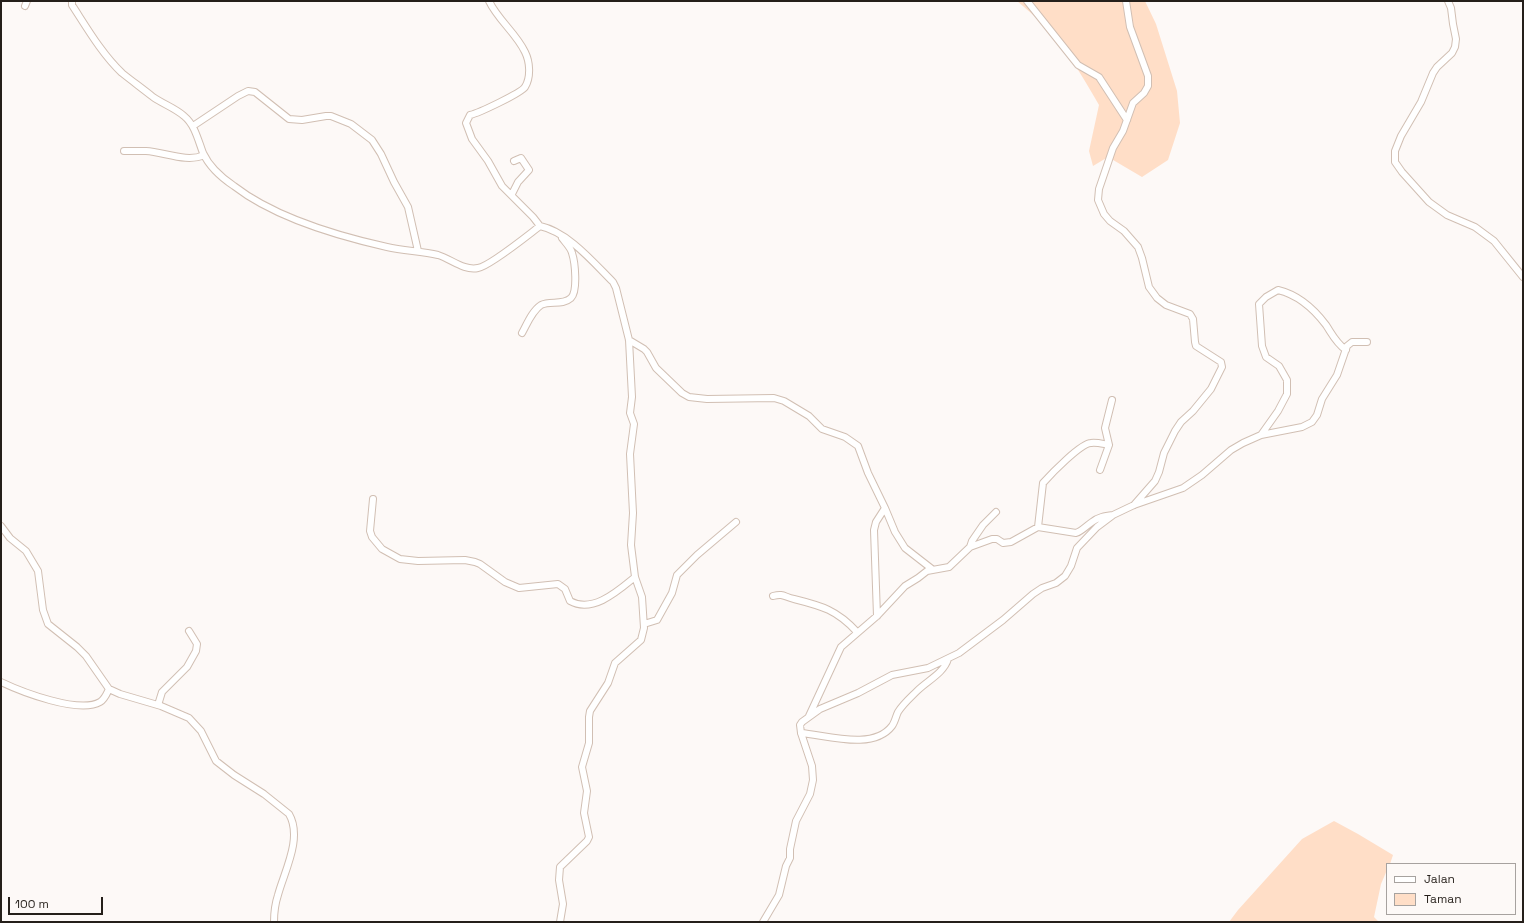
<!DOCTYPE html>
<html>
<head>
<meta charset="utf-8">
<style>
  body { margin:0 }
  #map { position:relative; width:1524px; height:923px; overflow:hidden; background:#fdf9f7; font-family:"Space Grotesk",sans-serif }
  canvas { display:block }
  .frame { position:absolute; inset:0; border:2px solid #251f1a; pointer-events:none }
  .legend { position:absolute; left:1386px; top:863px; width:130px; height:52px; box-sizing:border-box; background:#fdf9f7; border:1px solid #a7a29f; margin:0; padding:5px 7px; list-style:none; font-size:12px; color:#251f1a }
  .legend li { display:flex; align-items:center; gap:8px; height:20px }
  .legend b { width:20px; border:1px solid #a7a29f }
  .scale { position:absolute; left:8px; top:897px; width:95px; height:18px; box-sizing:border-box; border:2px solid #251f1a; border-top:0; padding-left:5px; font-size:12px; line-height:14px; white-space:nowrap; color:#251f1a; -webkit-text-stroke:3px #fdf9f7; paint-order:stroke }
</style>
</head>
<body>
<div id="map">
<canvas width="1524" height="923"></canvas>
<div class="frame"></div>
<ul class="legend">
<li><b style="height:5px;background:#fff"></b>Jalan</li>
<li><b style="height:11px;background:#ffdec7"></b>Taman</li>
</ul>
<div class="scale">100 m</div>
</div>
<script>
const g = document.querySelector('canvas').getContext('2d');
g.lineJoin = 'round';
function fill(path, color) { g.fillStyle = color; g.fill(path, 'evenodd'); }
function stroke(path, color, width, dash) { g.strokeStyle = color; g.lineWidth = width; g.lineCap = dash ? 'butt' : 'round'; g.setLineDash(dash || []); g.stroke(path); }
fill(new Path2D(`
  M1017,1H1145L1156,24L1177,91L1180,123L1168,160L1142,177L1108,157L1093,166L1089,151L1099,105C1083,77 1066,48 1043,24C1035,16 1026,9 1017,1Z
  M1334,821L1358,834L1393,855L1390,864H1387V870L1381,884L1374,917L1379,922H1229L1238,910L1302,839Z`), '#ffdec7');
const street = new Path2D(`
  M72,1V5C87,28 102,54 122,73C132,81 143,89 153,97C163,104 175,108 184,116C195,125 198,140 203,153C209,166 222,178 234,186C274,217 338,236 387,247C404,251 421,251 438,255C451,259 464,271 478,268C490,266 528,235 540,226C568,232 593,262 613,282L616,288L629,340L632,397L630,413L634,424L630,454L633,513L631,545L635,577L642,597L644,628L641,640L615,663L608,683L590,711L589,717V743L582,767L587,791L584,813L589,837L587,841L560,867L559,880L563,904L560,922
  M489,1C498,20 516,33 525,52C530,62 531,77 525,87C521,93 479,113 470,115L466,123L472,139L488,161L502,186L533,217L540,226
  M1027,1L1078,65L1099,77L1127,120
  M1126,1L1130,27L1148,76V86L1144,93L1133,103L1123,131L1113,148L1099,189L1098,200L1104,214L1110,221L1124,231L1138,247L1142,258L1149,287L1157,298L1166,305L1190,314L1193,319L1195,342L1196,346L1221,362L1222,367L1211,389L1193,411L1181,422L1175,431L1164,453L1159,472L1155,481L1134,505
  M1448,1L1451,8L1453,24L1456,39L1455,47L1452,53L1437,67L1433,73L1421,102L1401,136L1395,151V162L1402,172L1429,202L1447,215L1475,227L1494,241L1523,277
  M25,6L27,1
  M193,126L238,96L248,91L255,92L289,119L302,120L326,116H331L351,124L372,140L381,154L394,182L408,207L418,251
  M124,151C131,151 138,151 146,151C164,152 187,163 204,155
  M512,194L518,182L529,170L521,158L514,161
  M522,333C527,324 532,311 541,305C550,300 562,306 571,298C578,291 575,262 572,253C571,248 565,242 562,238
  M629,340L644,349L647,352L656,368L682,393L689,397L707,399L774,398L784,401L809,416L822,429L845,437L858,446L868,473L885,508L876,522L874,530L877,616
  M1261,435L1278,411L1287,394V380L1279,366L1266,357L1262,346L1259,304L1266,297L1278,290C1299,295 1314,309 1326,325C1332,334 1336,343 1346,350
  M1100,470L1109,445
  M373,499L370,531L372,537L382,549L400,559L418,561L465,560L475,562L480,564L505,582L519,588L558,584L565,589L570,601C593,614 619,590 635,577
  M885,508L895,532L905,548L932,569
  M1,526L10,538L26,551L38,571L43,610L48,624L77,647L86,656L109,689L120,694L161,706L189,718L201,731L216,761L234,775L264,794L289,814C303,838 284,872 278,895C275,904 274,913 274,922
  M1038,527L1043,483C1051,474 1081,443 1091,443C1096,442 1103,444 1109,445L1105,428L1112,400
  M970,547L992,539H997L1003,543L1011,542L1038,527L1076,533C1082,531 1086,526 1092,522C1098,517 1105,516 1113,515
  M773,596C784,593 784,597 794,599C822,606 837,610 857,632
  M644,624L657,620L672,593L677,575L697,555L736,522
  M1,682C22,692 79,714 100,702C105,699 107,693 109,689
  M158,705L162,692L187,667L196,651L197,644L189,631
  M809,716L841,647L877,616L905,586L918,578L927,571L949,567L970,547L972,541L983,525L996,512
  M801,733C826,735 873,751 892,726C895,722 896,716 898,712C903,704 910,698 917,691C927,681 944,673 948,659
  M763,922L779,895L786,866L790,858V849L796,821L810,794L813,780L812,766L801,733L800,725L802,722L820,709L858,693L892,675L928,668L959,653L1003,620L1033,594L1042,588L1056,583L1065,576L1071,566L1077,548L1097,527L1113,515L1134,505L1183,488L1202,475L1231,450L1243,443L1261,435L1302,427L1312,422L1317,415L1322,399L1337,375L1347,346L1352,342H1367`);
stroke(street, '#d1bfb3', 8);
stroke(street, '#fff', 6);
</script>
</body>
</html>
